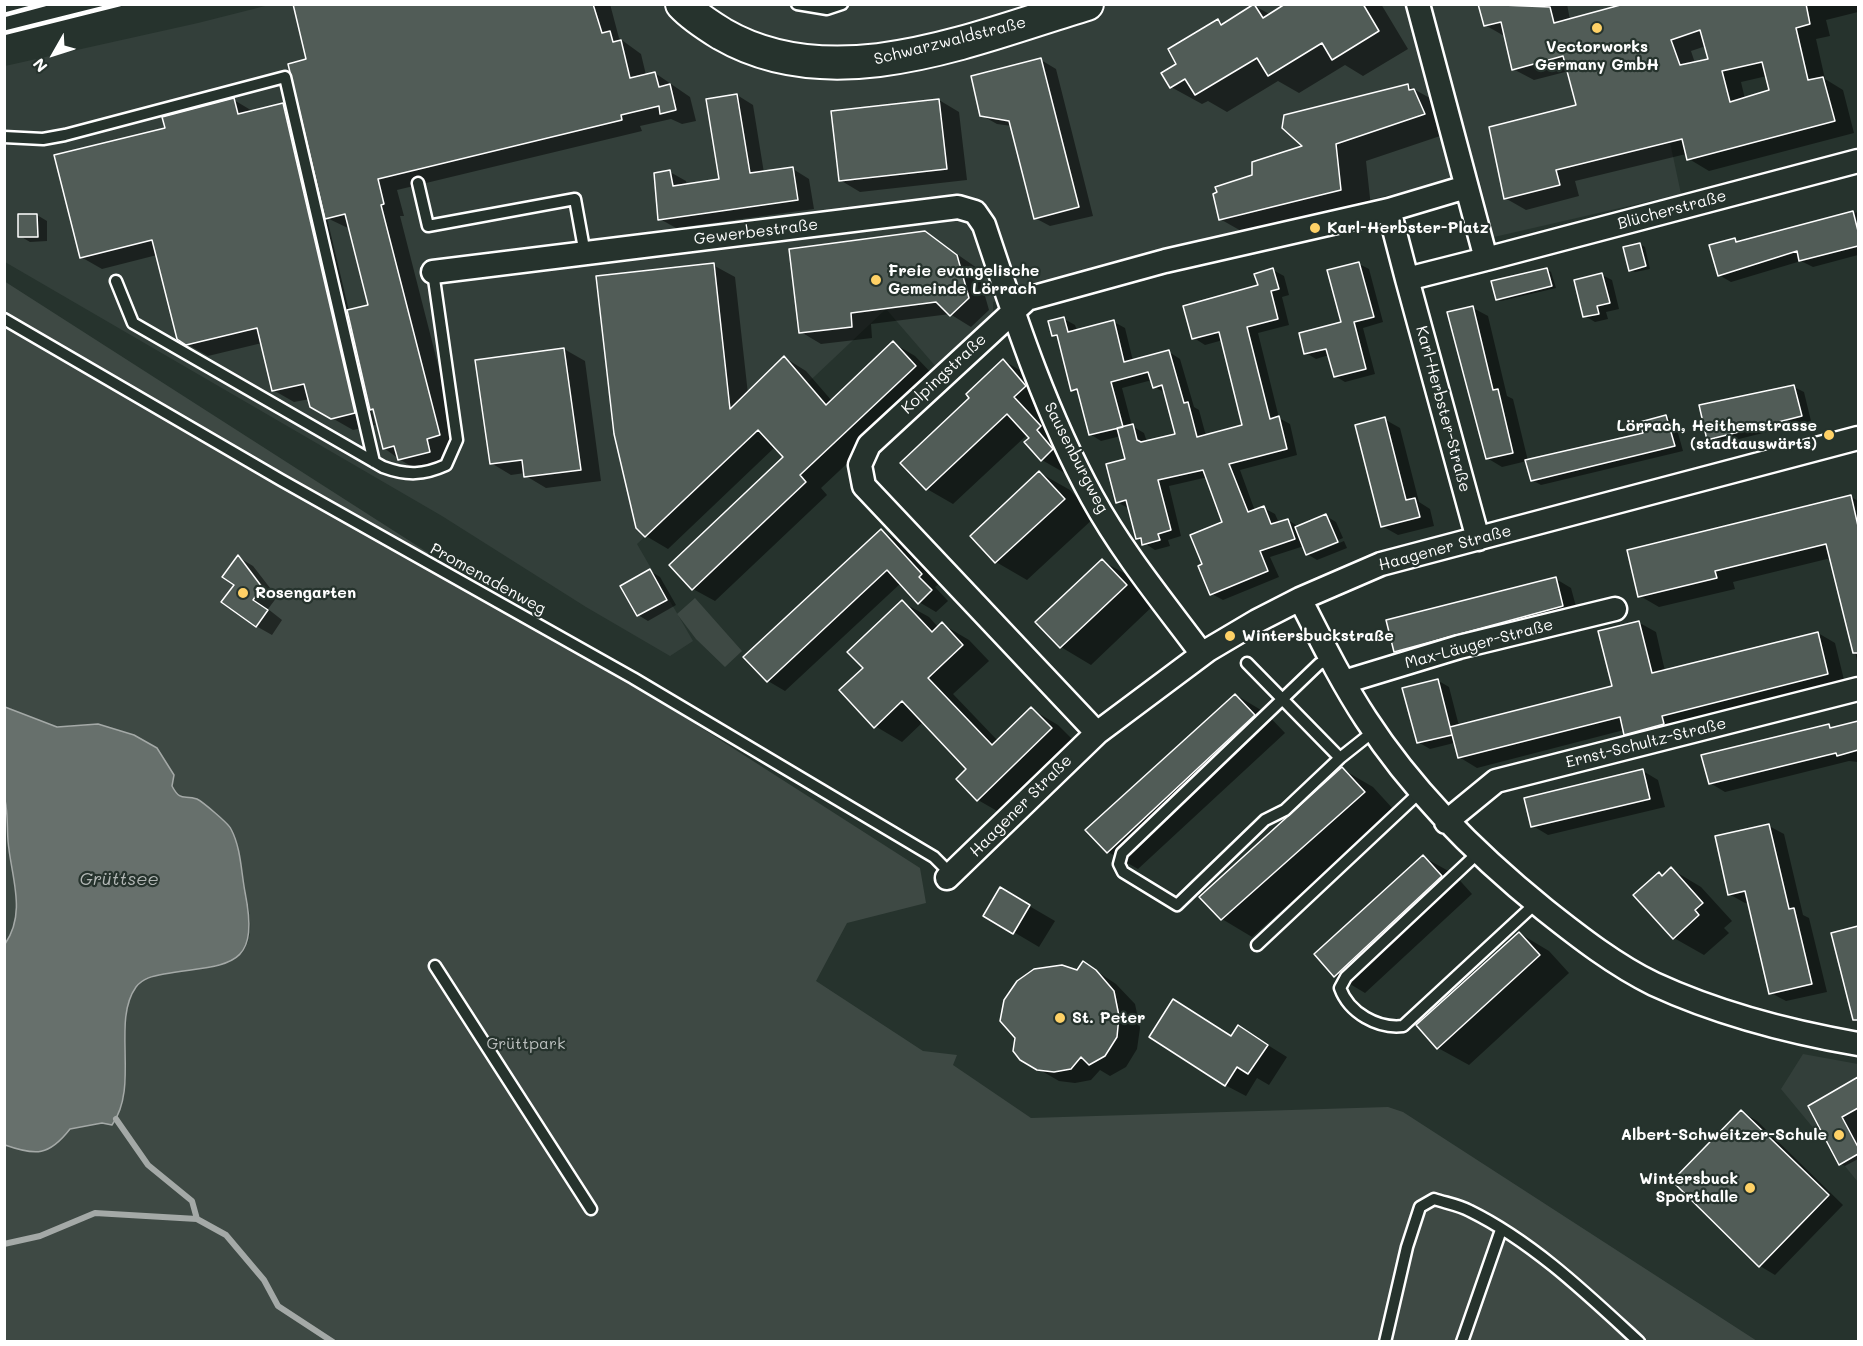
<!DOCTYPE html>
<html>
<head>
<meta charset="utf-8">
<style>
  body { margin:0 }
  #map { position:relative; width:1863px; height:1346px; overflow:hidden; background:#26332d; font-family:Mali,sans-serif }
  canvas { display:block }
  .frame { position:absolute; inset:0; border:6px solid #fff; pointer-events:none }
  .north { position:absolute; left:24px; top:24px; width:60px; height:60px; -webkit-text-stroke:4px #26332d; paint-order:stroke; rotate:231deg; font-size:16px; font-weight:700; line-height:24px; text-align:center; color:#fff }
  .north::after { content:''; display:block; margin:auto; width:21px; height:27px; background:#fff; clip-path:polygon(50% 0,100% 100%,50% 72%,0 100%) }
</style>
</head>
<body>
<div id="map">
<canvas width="1863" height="1346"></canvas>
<div class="frame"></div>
<div class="north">N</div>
</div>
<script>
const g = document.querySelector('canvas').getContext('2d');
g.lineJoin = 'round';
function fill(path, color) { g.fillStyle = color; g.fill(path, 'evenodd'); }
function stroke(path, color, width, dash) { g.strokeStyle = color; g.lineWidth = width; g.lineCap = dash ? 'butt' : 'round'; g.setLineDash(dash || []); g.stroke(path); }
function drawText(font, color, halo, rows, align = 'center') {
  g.font = font + ' Mali,sans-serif'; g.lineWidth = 4.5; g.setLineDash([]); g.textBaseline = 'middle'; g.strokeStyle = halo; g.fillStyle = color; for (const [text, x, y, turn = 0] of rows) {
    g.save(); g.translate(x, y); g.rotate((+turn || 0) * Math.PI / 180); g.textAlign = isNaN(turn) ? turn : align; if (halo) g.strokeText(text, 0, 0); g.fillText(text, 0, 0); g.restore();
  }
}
fill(new Path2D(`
  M1729,4L1722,71L1670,142L1681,194L1494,237L1478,174L1187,243L1051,280L993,302V316L937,368L886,309L637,544L693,641L670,656L586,607L442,516L5,262V66L198,23L269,5Z
  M1803,1054L1858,1064V1182L1781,1089Z`), '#333f3a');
fill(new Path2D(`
  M4,281L920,868L926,903L847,923L816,981L923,1051L957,1055L953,1065L1031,1118L1388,1107L1403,1112L1757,1341H5V1145C35,1155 49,1156 70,1129L102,1123L112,1124C140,1086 112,1031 134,991C149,963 206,975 232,961C261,945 248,906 243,881C241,872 242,858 237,850C226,832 210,816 197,799H184L177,795L134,735L98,724L57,727L5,707Z
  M695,598L742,651L725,667L696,639L677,614Z
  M4,800C8,814 7,827 8,841C11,877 27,912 5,944Z`), '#3e4944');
const water = new Path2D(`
  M5,707L57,727L98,724L134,735L157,748L174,775L172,786C181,803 184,794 197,799C203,802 229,824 231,829C241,848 241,871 245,892C261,972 227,963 164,974C153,976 143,978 136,987C111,1022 140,1086 112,1125L102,1123L70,1129C49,1156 36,1156 5,1145V944C27,912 11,877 8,841C7,827 8,814 5,800Z`);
fill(water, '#67706c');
stroke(water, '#a4a9a7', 1.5);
fill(new Path2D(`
  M294,4H610L619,38L641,54L646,75L655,73L690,97L696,121L682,124L671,119L640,126L642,131L397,190L404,216H400L459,447L446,450L450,463L419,471L399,459L384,448L375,411L371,409L375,425L353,430L311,406L310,399L294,402L273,390L262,343L208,356L178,339L157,255L102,269L81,257L166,129L234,100L254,112L283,104L302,115L308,60ZM327,218L350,229L369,306L349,311Z
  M1290,4H1381L1408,49L1363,76L1345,65L1299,93L1278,81L1227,112L1208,101L1202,104L1171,87L1178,64L1218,21L1224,24L1255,6L1271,15Z
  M1480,4H1567L1570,20L1630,4H1858V12L1826,20L1830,36L1816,39L1825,79L1843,90L1854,133L1709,171L1689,159L1686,154L1575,181L1579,196L1526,210L1505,198L1578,107L1569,71L1534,80L1513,69L1506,37L1485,25ZM1706,46L1710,60L1695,63L1691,51ZM1767,76L1771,91L1745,99L1741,82Z
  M1041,60L1056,69L1093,216L1050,226L1035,218L1012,126L997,124L981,115Z
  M1408,86L1439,103L1455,131L1366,161L1371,207L1250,236L1220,219L1254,176Z
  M737,95L753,105L764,173L793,169L809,179L814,209L676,228L660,219L670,172L686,181L687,185L721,180Z
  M939,100L959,112L967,180L860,192L840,180Z
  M1858,212V255L1813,267L1801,261L1731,282L1719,275L1735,240L1740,243Z
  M37,215L47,221V241L30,242L20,236Z
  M925,232L977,268L989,310L971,327L950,314L871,324L872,338L821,344L801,332Z
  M1640,244L1645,247L1650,269L1635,272L1630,270Z
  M1359,264L1369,269L1383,322L1363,328L1375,374L1345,382L1335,376L1329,355L1316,359L1306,353L1343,323Z
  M713,265L735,277L748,394L785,358L806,371L832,401L893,343L915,356L937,379L821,488L827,495L715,601L693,589L785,457L775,447L668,549L646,536Z
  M1547,269L1551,272L1556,288L1501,301L1497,299Z
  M1273,270L1284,276L1289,295L1282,297L1289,325L1258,333L1279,418L1290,424L1297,455L1240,470L1255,511L1264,508L1275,514L1279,523L1288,520L1299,527L1326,516L1336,522L1343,538L1312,551V554L1344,541L1347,548L1317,560L1307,554L1304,546L1270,557L1279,577L1223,600L1212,594L1204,565L1224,523L1208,477L1169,486L1181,536L1168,540L1170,546L1155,550L1137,538L1128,508L1117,502L1127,461L1121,436L1101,441L1090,434L1080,394L1072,390L1059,339L1053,335L1064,319L1075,325L1077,331L1114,322L1125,328L1133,361L1169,352L1180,359L1194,407L1199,410L1206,436L1244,426L1223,340L1205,345L1194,338L1260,286ZM1152,380L1154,387L1166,393L1177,435L1147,442L1144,433L1132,426L1122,388Z
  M1602,275L1612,280L1619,309L1606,312L1608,319L1595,322L1585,316Z
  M1473,308L1488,316L1507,396L1513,399L1528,461L1645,434L1666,416L1675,422L1683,451L1541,485L1532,480L1527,461L1502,467L1487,458L1449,313Z
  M564,349L585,361L601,481L546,488L526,476L525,473L511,475L491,463Z
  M1004,361L1030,376L1068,475L1042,460L1028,434L953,504L927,489L971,398Z
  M1794,387L1804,392L1811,421L1719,444L1709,439Z
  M1384,419L1400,428L1419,502L1430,509L1434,526L1398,535L1382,526Z
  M1040,473L1070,490L1095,517L1027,580L996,562L972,536Z
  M1850,496L1858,501V664L1831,558L1733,582L1735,589L1659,607L1640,596Z
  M881,531L898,541L939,584L935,587L948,601L936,612L919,602L901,583L785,691L768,681Z
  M238,557L253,566L277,597L268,609L282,620L272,635L256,626L236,585Z
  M1102,561L1133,578L1156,603L1091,665L1061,647Z
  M650,571L660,577L676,605L648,621L638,615Z
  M1556,579L1571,588L1578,614L1411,660L1395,651Z
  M902,602L929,617L939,628L942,624L969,640L989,661L953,694L998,741L1031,709L1058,725L1077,744L1004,815L978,800L968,769L923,722L902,742L875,726L865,668Z
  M1638,622L1656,632L1665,671L1818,633L1835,643L1845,684L1643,744L1625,734L1624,730L1477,768L1459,757L1454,743L1430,749L1418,742L1437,680L1449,687L1459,726L1614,687Z
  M1236,695L1266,713L1285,733L1138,869L1108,852Z
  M1858,722V762L1849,761L1725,792L1710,783L1829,726L1833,729Z
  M1342,769L1373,787L1394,810L1252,937L1222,919Z
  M1643,771L1658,780L1665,807L1548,835L1533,826Z
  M1769,826L1784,834L1803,915L1809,918L1827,992L1786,1001L1771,993L1749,902L1745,903L1729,894Z
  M1423,857L1454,874L1472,894L1365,993L1335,975Z
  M1671,869L1701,887L1732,921L1724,928L1729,933L1704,955L1674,938L1659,874L1663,876Z
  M1000,889L1055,921L1039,947L985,915Z
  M1858,928V1001L1848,996L1833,934Z
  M1519,933L1549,951L1569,973L1469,1065L1438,1048Z
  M1084,963L1116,984L1135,1004L1140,1028L1137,1049L1126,1067L1110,1076L1100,1070L1091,1080L1075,1083L1059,1081L1021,1059Z
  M1232,1037L1258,1039L1287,1057L1269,1085L1257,1078L1246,1096L1225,1085Z
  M1858,1079V1159L1845,1166L1840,1163L1810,1106Z
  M1742,1112L1757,1121L1843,1205L1775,1275L1760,1266Z`), '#0007');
stroke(new Path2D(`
  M116,1119L148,1165L192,1201L197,1219
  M4,1244L40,1236L95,1213L197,1219L226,1235L264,1280L278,1306L333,1342`), '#a4a9a7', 6);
const building = new Path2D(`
  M293,4H593L602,33L610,31L613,42L621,40L630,78L655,72L659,87L670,84L676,110L660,114L659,106L621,115L622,120L378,179L384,204L381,205L440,435L427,439L430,452L398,460L394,446L383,449L373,409L370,410L347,310L368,305L345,214L325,219L288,64L306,59Z
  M1254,4L1263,18L1285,4H1363L1379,31L1332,60L1322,43L1268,76L1257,58L1195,95L1185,79L1170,88L1161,73L1176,64L1168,49L1218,19L1221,25Z
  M1478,4L1550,7L1554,23L1624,4H1806L1810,24L1796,28L1808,80L1823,77L1835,121L1687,160L1682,139L1556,170L1560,185L1504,199L1489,127L1576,105L1563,56L1512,70L1501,22L1484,26ZM1700,30L1708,59L1680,65L1671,40ZM1762,62L1769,90L1730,102L1722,71Z
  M1041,58L1079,207L1034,219L1009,121L980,116L971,76Z
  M1408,84L1409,90L1414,89L1425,114L1336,144L1341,190L1219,220L1213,194L1217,192L1215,187L1252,175V162L1302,146L1282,128L1284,115Z
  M737,94L750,173L793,167L798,200L658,220L654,173L670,170L673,186L719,179L706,99Z
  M234,98L238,114L283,103L355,413L331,419L310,407L304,384L272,391L257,328L186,345L177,339L152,240L80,258L54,155L165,128L162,117Z
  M939,99L947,169L839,181L831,111Z
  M1853,211L1858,231V246L1799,261L1797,251L1718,276L1709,245L1735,238L1736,242Z
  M18,214H37L38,237H18Z
  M925,231L957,255L969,298L950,316L936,302L851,313L852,327L799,333L789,249Z
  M1640,243L1646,266L1629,271L1623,247Z
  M1359,262L1374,317L1354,322L1366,369L1334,377L1326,349L1304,354L1299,333L1341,322L1327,270Z
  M714,263L730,409L784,356L826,405L893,341L916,366L800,475L806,482L692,590L669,565L783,457L758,430L645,537L636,528L614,434L596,276Z
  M1273,268L1279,289L1271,291L1278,319L1247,327L1270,419L1279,416L1287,449L1229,464L1248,512L1264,506L1271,524L1288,519L1295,539L1260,551L1268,571L1210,595L1198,566L1202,564L1190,535L1222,522L1203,470L1158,480L1171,530L1158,534L1160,540L1142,545L1141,538L1136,539L1126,500L1116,503L1106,464L1125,459L1117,428L1133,424L1137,440L1141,442L1175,434L1162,385L1153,388L1148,372L1111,382L1123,427L1089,435L1077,389L1071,391L1057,335L1052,336L1048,321L1064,317L1068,332L1114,320L1124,362L1169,350L1184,403L1188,402L1197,437L1242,425L1219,332L1192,339L1183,306L1258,285L1254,274Z
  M1547,268L1552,286L1496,300L1491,281Z
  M1602,273L1610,303L1597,306L1599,314L1583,317L1574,280Z
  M1473,306L1493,390L1498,389L1513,453L1486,459L1447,312Z
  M564,348L581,470L524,477L522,460L490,464L475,360Z
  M1003,359L1026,386L1014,397L1041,426L1037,430L1053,449L1041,461L1024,442L1029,438L1007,414L926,490L900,463L969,398L966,394Z
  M1794,385L1802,416L1707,440L1699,405Z
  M1666,415L1675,446L1531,481L1525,460L1643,433L1640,422Z
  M1385,417L1406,500L1415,498L1420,517L1381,527L1355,425Z
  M1039,471L1065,499L995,563L970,536Z
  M1851,495L1858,526V653H1853L1826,544L1715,571L1717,578L1638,597L1627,550Z
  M1326,514L1338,542L1306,555L1295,527Z
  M881,529L922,574L919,577L932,590L918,604L887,570L767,682L743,657Z
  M238,555L262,587L253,600L268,610L256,627L221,602L234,585L222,577Z
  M1102,559L1127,585L1060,648L1035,622Z
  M650,569L667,600L637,616L620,586Z
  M1556,577L1563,606L1394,652L1386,620Z
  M902,600L932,632L942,622L963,645L928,678L992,745L1031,707L1052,728L977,801L956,779L966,769L902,701L874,728L839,690L863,668L847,652Z
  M1639,621L1652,673L1818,632L1828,674L1662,716L1664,724L1624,735L1620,717L1458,758L1450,727L1612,686L1598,631Z
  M1438,679L1452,735L1417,743L1402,688Z
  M1235,694L1255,715L1107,853L1085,830Z
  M1858,721V750L1837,756L1836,753L1709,784L1701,755L1829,724L1830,728Z
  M1342,767L1365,792L1221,920L1199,897Z
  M1643,769L1650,799L1531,827L1524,798Z
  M1769,824L1789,909L1794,908L1812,984L1769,994L1745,891L1728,895L1715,836Z
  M1423,855L1442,876L1334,977L1314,954Z
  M1671,867L1703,903L1695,910L1699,915L1673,939L1633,895L1659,872L1662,876Z
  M1000,887L1030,905L1013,934L983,916Z
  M1858,926V1020H1853L1831,933Z
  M1519,932L1540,955L1437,1049L1416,1025Z
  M1083,961L1096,970L1114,991L1119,1016L1117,1037L1105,1056L1089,1065L1081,1057L1071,1069L1054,1072L1037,1070L1020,1060L1013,1051L1015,1038L1000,1021L1004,1000L1017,981L1034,969L1062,965L1077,970Z
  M1173,999L1231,1036L1238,1025L1268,1045L1248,1074L1237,1067L1225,1086L1149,1037Z
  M1858,1077V1108L1842,1117L1858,1147V1154L1839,1165L1808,1106Z
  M1741,1110L1829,1195L1759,1267L1672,1181Z`);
fill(building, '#515c57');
stroke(building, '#fff', 1.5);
const service = new Path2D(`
  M797,4L827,9L842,4
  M4,137L43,139L65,135L285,77L374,462
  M418,183L428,226L575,199L585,254
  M116,281L133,323L383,467C407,476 424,475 446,465L457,440L433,272
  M4,319L281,480L633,678L934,857L951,874
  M1331,658L1319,664L1122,853L1119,864L1123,872L1177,905L1265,820L1285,810L1340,758L1374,731
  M1247,663L1340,758
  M1479,852L1346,977L1340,988C1349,1013 1378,1029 1403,1026L1536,903
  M1257,945L1421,791
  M435,966L591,1209
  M1385,1342L1407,1247L1420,1207L1434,1199C1446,1203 1459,1205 1470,1211C1533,1242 1587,1294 1639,1342
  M1462,1342L1501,1230`);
const minor = new Path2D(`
  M1389,210L1407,279L1486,259L1418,4
  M1486,259L1858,161
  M433,272L958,207L975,212L984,225C1015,318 1045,411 1092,497C1122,552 1164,603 1202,654
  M1407,279L1478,539
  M1300,599C1321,640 1341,681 1366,719C1414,793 1477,855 1545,910C1579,937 1615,965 1654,984C1719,1014 1789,1032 1858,1044
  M1344,682L1459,647L1615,609
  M1097,733L864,486L860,465L869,445L1027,299L1165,261L1389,210L1466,187
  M1446,822L1496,781L1858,689
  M947,878L1097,733L1208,650L1257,621L1300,599L1381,564L1858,438`);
const secondary = new Path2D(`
  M682,4C693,16 709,26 722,34C834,99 974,38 1087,4`);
stroke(service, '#fff', 15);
stroke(minor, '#fff', 27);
stroke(secondary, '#fff', 36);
stroke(service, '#26332d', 10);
stroke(minor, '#26332d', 22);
stroke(secondary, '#26332d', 32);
stroke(new Path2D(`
  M4,15L45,4
  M4,33L120,4`), '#fff', 4.5);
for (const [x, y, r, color] of [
  [1597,28,6,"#ffd166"],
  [1315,228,6,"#ffd166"],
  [876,280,6,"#ffd166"],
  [1829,435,6,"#ffd166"],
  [243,593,6,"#ffd166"],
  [1230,636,6,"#ffd166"],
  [1060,1018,6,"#ffd166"],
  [1839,1135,6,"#ffd166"],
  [1750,1188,6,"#ffd166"]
]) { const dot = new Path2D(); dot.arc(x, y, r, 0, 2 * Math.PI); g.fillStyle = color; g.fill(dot); stroke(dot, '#26332d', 2); }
drawText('16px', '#fff', '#26332d', [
  ["Schwarzwaldstraße",950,41,-14],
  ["Blücherstraße",1672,210,-15],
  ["Gewerbestraße",756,232,-7],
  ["Kolpingstraße",944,374,-43],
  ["Karl-Herbster-Straße",1443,409,75],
  ["Sausenburgweg",1076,458,63],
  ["Haagener Straße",1445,548,-15],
  ["Promenadenweg",488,579,29],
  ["Max-Läuger-Straße",1479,644,-15],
  ["Ernst-Schultz-Straße",1646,743,-14],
  ["Haagener Straße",1021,806,-45]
]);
drawText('bold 16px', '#fff', '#26332d', [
  ["Vectorworks",1597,47,"center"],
  ["Germany GmbH",1597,65,"center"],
  ["Karl-Herbster-Platz",1327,228],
  ["Freie evangelische",888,271],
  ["Gemeinde Lörrach",888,289],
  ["Lörrach, Heithemstrasse",1817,426,"right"],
  ["(stadtauswärts)",1817,444,"right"],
  ["Rosengarten",255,593],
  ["Wintersbuckstraße",1242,636],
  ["St. Peter",1072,1018],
  ["Albert-Schweitzer-Schule",1827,1135,"right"],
  ["Wintersbuck",1738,1179,"right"],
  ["Sporthalle",1738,1197,"right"]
], 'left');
drawText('16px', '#bbbfbe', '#26332d', [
  ["Grüttpark",526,1044]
]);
drawText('italic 18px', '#b3b8b6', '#26332d', [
  ["Grüttsee",119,879]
]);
</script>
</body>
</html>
